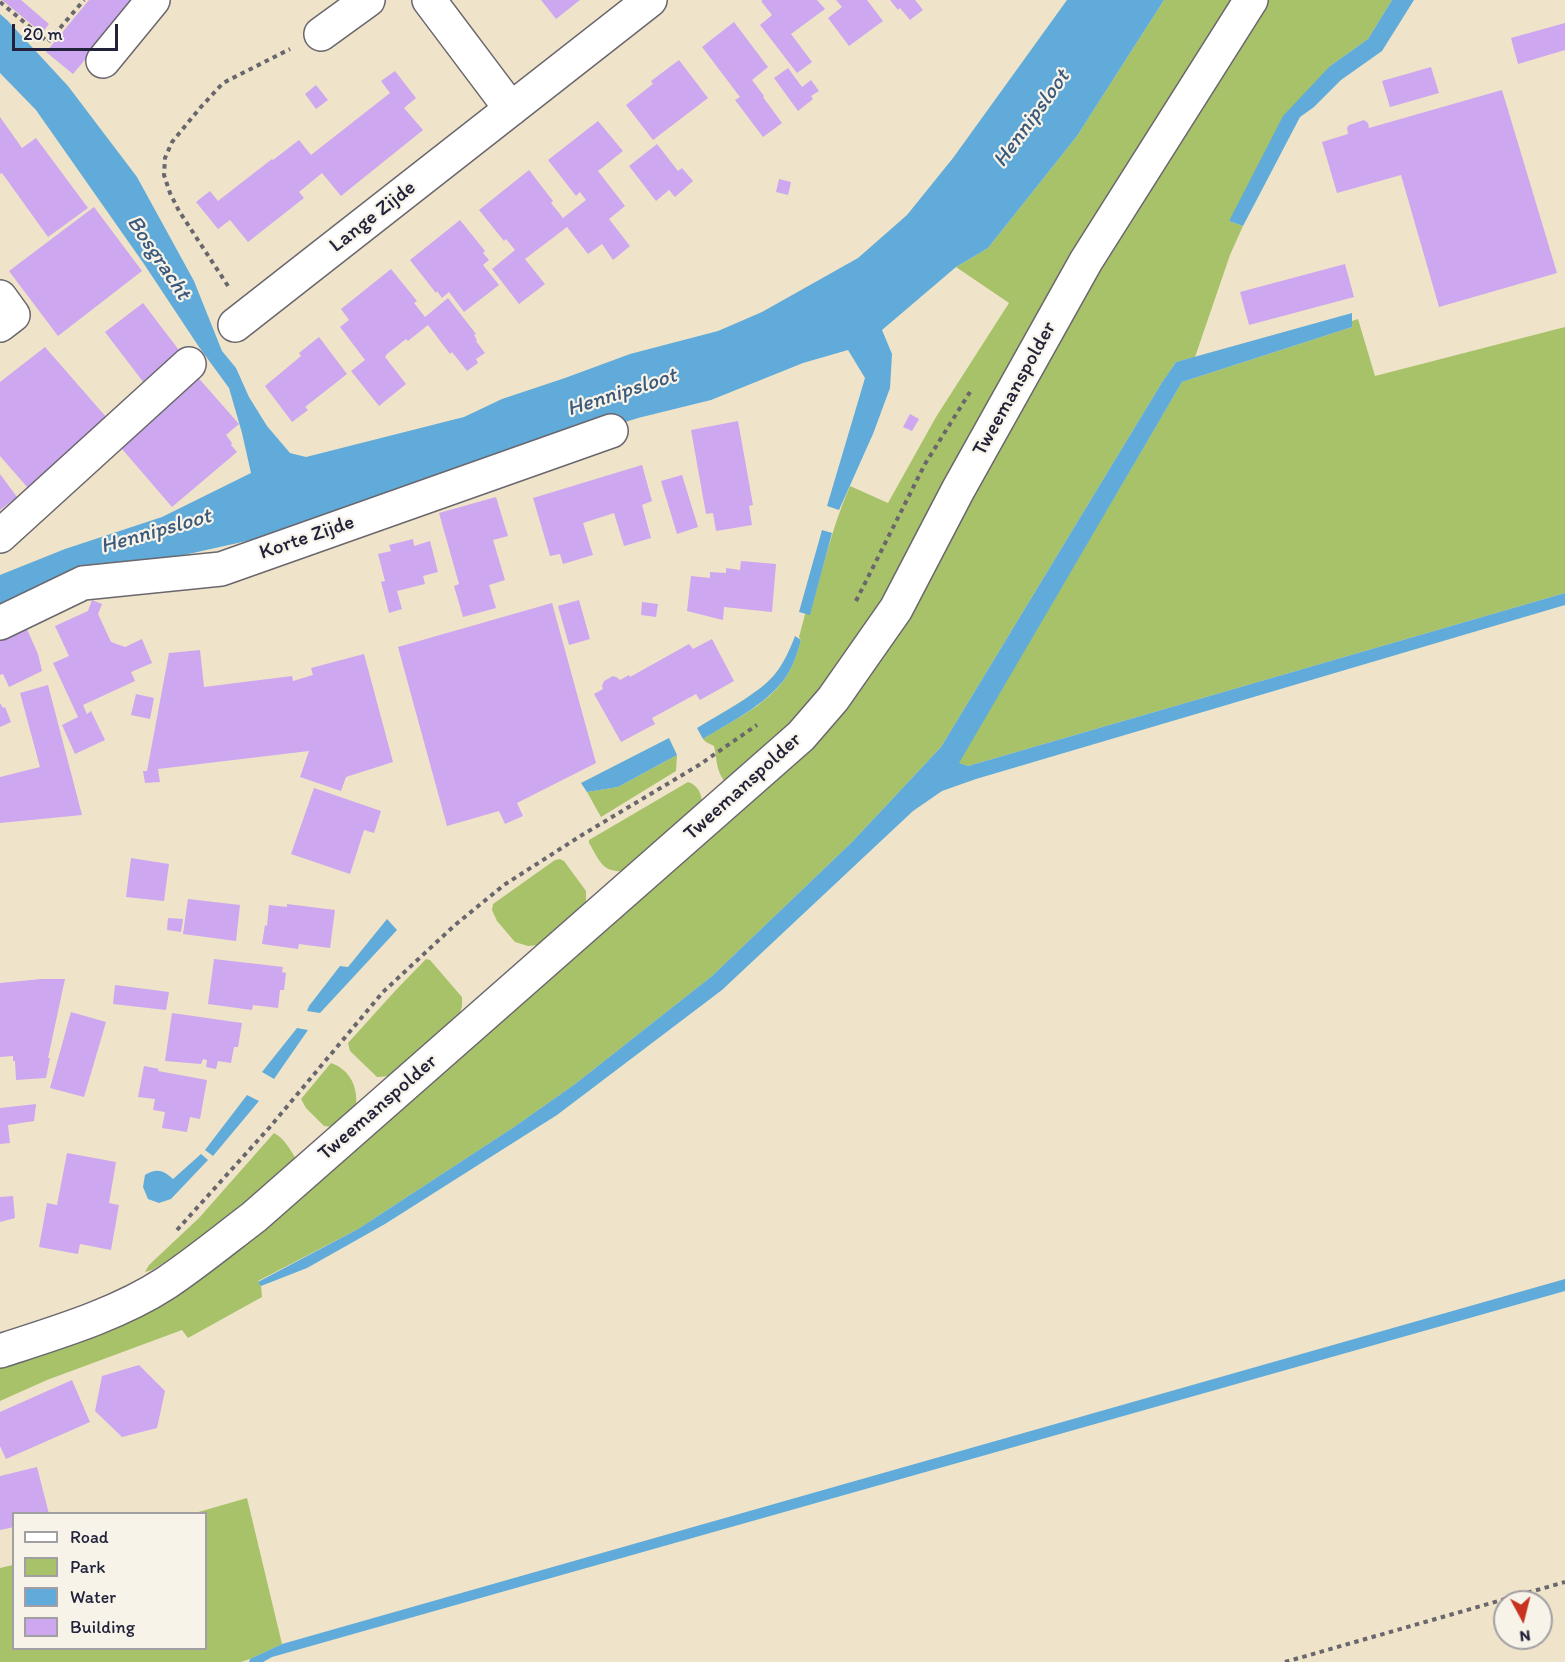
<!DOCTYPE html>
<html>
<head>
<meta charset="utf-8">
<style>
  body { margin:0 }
  #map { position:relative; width:1565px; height:1662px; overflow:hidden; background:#efe4c9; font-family:Itim,sans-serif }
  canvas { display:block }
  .legend { position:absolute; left:12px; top:1512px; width:195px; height:138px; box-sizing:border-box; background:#f7f3e8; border:2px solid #a29fa3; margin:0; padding:8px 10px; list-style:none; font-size:18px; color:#22223b }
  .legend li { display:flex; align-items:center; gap:12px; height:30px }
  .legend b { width:30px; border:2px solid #a29fa3 }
  .north { position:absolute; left:1493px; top:1590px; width:60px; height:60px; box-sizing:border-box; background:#f7f3e8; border:2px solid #a29fa3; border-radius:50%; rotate:173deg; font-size:16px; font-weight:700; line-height:24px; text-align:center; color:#22223b }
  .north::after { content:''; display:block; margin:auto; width:21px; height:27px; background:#c8321e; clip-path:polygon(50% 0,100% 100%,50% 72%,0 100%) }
  .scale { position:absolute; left:12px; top:24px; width:106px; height:27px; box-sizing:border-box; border:3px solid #22223b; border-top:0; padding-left:8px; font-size:18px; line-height:21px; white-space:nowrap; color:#22223b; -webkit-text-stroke:4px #f7f3e8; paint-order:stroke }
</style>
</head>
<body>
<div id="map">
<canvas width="1565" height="1662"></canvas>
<ul class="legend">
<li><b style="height:8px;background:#fff"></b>Road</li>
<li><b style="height:16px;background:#a7c268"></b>Park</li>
<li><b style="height:16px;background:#60abd9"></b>Water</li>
<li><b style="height:16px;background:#cda7ef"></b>Building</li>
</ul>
<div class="north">N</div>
<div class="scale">20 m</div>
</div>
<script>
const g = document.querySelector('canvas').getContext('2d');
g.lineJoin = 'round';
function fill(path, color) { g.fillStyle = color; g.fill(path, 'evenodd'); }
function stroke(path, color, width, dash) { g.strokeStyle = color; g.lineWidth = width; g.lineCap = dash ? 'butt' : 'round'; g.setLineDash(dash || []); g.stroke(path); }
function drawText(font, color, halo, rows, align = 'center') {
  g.font = font + ' Itim,sans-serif'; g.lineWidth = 4.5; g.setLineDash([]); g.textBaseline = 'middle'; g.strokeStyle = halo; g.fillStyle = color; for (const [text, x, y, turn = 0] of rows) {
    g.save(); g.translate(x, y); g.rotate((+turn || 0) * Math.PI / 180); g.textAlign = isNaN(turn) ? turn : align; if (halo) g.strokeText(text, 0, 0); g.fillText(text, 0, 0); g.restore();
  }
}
fill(new Path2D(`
  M1164,0H1234L861,641L790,727L725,782C716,771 717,759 714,746L706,742L703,739C733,720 773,703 790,670C795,661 798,650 801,640L799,637L807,607L810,614C822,571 832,527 850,486L888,503L936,417L1009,303L956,267L988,248L1077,136Z
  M1265,0H1392L1368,39L1330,66L1229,221L1243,226L1230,255L1195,357L1176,362L1161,384L941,747L852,842L712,976L575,1084L514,1127L358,1229L258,1281L261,1286L262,1297L188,1338L182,1330L47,1380L0,1401V1366L68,1346L139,1315L890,646L908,621L1078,300Z
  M1358,319L1375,376L1565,327V593L968,766L958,763L1182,382L1352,327V321Z
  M677,755L676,771L601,817L587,792L618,787Z
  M688,782C697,785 701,792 702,801L628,871C602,873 601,863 589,843V840Z
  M560,859L564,861L586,891V906L540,945L528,946L515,942L497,921L492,910L493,904L555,860Z
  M426,959L430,960L462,997V1006L459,1016L391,1076L377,1077L350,1051L348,1043L395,991Z
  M331,1063C351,1070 358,1088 356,1107L333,1127L324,1126L306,1108L301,1099Z
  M274,1133C284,1138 290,1149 296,1159C250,1199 205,1240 152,1270L145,1272L149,1265L199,1218Z
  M247,1498L282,1644L250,1659L241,1662H0V1568L13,1565L14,1648H206V1514L195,1513Z`), '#a7c268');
fill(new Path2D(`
  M1067,0H1164L1077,136L988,248L956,267L882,330L892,354L890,388L873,434L839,510L827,506L865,378L848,350L803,363L711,400L638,418L429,484L287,532L139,565L0,613V575L65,549L162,517L251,473L242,433L229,388L199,347L144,264L36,110L0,73V14L7,20L68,86L137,177L194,281L222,351L236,368L249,397L267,426L290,453L306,457L464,417L502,399L565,378L630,354L718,331L762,312L858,258L907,215L953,158Z
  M1392,0H1414L1382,51L1341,80L1314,107L1300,117L1243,226L1229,221L1283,116L1330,66L1368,39Z
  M1352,313V327L1182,382L959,763L968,766L1565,593V605L976,779L942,791L913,811L722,990L557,1115L385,1224L307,1268L261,1286L258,1282L358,1229L514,1127L575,1084L712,976L852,842L941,747L1161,384L1176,362Z
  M822,530L832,533L810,615L799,612Z
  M795,636L801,640C798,650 795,661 790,670C774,701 732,721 703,739L697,728C718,715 760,693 775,674C784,663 790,649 795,636Z
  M669,738L677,755L618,787L587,792L581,783Z
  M387,919L397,930L320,1013L307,1011L309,1006L340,966L348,967Z
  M297,1028L308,1030L274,1079L262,1072Z
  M247,1095L259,1101L213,1156L205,1150Z
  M201,1154L208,1160L171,1199L159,1203L148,1199L143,1187L145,1175C157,1168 163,1170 173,1179Z
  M1565,1279V1291L272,1657L263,1662H249L250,1659L282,1644Z`), '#60abd9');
fill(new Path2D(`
  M2,0H21L49,24L42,33Z
  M89,0H135L73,74L46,52Z
  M541,0H580L556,19Z
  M763,0H817L825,9L791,34L812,62L797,73L760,25L772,15L761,1Z
  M836,0H867L883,21L849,46L828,18L842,7Z
  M890,0H915L923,10L910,20L900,8L898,10Z
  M734,22L768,67L752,80L764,96L763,97L782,123L763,137L735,100L740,97L702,47Z
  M1565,23V50L1518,64L1511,38Z
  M679,60L708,98L653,140L626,105L653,84L651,81Z
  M1431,67L1439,93L1390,107L1382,81Z
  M788,68L802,87L811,80L819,91L811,96L813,99L798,111L774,78Z
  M395,71L416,98L404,108L423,130L341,196L322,173L299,192L304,198L248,242L230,220L218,229L196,202L210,191L218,201L272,159L273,160L299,140L311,155L390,93L381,81Z
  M316,85L328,100L316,109L305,94Z
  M1502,90L1557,273L1439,307L1401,175L1337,193L1322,142L1348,134L1347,128L1349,125L1364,120L1368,123L1369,128Z
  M0,117L22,148L36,138L88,208L48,237L2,173L0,174Z
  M598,121L623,151L598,171L625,206L609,219L630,246L613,260L602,244L588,254L567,227L525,259L545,284L519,304L492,269L515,250L506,239L504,241L479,210L529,170L553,201L551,203L563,218L586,200L580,192L576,196L548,160Z
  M657,144L678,171L682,168L693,181L675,197L669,190L656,201L629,166Z
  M779,179L791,182L788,195L776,192Z
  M94,207L142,271L58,336L9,271Z
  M460,220L485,251L483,253L489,260L483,265L499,285L464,312L449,292L442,298L437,291L436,293L410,260Z
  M1345,264L1354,297L1249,325L1240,292Z
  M391,269L417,301L414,303L425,317L448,298L476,334L474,335L477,340L476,341L485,353L476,359L478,363L467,371L452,352L450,354L428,325L408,341L406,339L387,354L385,357L406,384L379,406L351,371L365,360L340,327L349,320L341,309Z
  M143,303L182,354L144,383L105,332Z
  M319,337L347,374L305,407L308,410L292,422L265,386L301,356L299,353Z
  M45,347L107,418L28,488L0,456V382Z
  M195,374L239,424L226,435L232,443L231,445L237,452L172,507L116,442Z
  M910,414L919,419L912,431L903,427Z
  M738,421L753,505L749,506L752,525L716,531L713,513L706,514L691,430Z
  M642,465L652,501L642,505L651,538L624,546L614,513L583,523L593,555L563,564L560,554L550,556L533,498Z
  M0,474L17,497L0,510Z
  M682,475L698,527L677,534L661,481Z
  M496,497L508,536L493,540L505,580L489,585L496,608L463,617L454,586L459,584L439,513Z
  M413,539L414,546L430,541L438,572L423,576L425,584L397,591L402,609L389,613L381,582L385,581L378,554L391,551L389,545Z
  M741,561L776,564L772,612L724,607L723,620L687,611L691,576L710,578V572L726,573V568L740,570Z
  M92,600L102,604L98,614L111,642L125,647L142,639L152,663L131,672L135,681L83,705L87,714L91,711L105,740L75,754L62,725L78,717L53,663L69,656L55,626L88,611Z
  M579,600L590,639L569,645L558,606Z
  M642,602L658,604L656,617L641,615Z
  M552,603L596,763L517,803L523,816L505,824L499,811L447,826L398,647Z
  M26,627L38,654L42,671L9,687L3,674L0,675V639Z
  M712,639L734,681L700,700L696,694L652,718L655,724L621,742L594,694L603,689L602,686L604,681L613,676L618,678L620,680L629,675L630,677L689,644L693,649Z
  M200,650L204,687L292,676L293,681L313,675L311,668L364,654L393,762L346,777L341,791L300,777L309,751L158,769L160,782L145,783L143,771H147L169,653Z
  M48,685L82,815L0,823V777L40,767L20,693Z
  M136,694L154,698L150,719L131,715Z
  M0,703L3,708L5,707L11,722L0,727Z
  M314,788L381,811L374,833L364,830L350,874L291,854Z
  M131,858L169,864L164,901L126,897Z
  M188,899L240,905L236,941L183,934Z
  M287,904L335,910L330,948L299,944L298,949L262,944L265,925L267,926L269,905L287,907Z
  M168,918L183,919L181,932L167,930Z
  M214,959L283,967L282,972L286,973L284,990H280L278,1008L253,1005L252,1010L208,1004Z
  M41,979H65L48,1058H50L46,1078L16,1080L15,1061H13V1056L0,1057V983Z
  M115,985L169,992L166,1010L113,1004Z
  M71,1012L106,1022L84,1097L50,1088Z
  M172,1013L242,1023L238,1047H234L231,1063L218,1061L216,1069L206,1067L207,1060L203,1059L201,1064L165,1061Z
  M144,1066L159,1069L158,1071L207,1080L200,1119L190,1117L187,1132L162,1128L165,1112L153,1110L155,1099L138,1097Z
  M36,1104L34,1121L8,1125L10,1143L0,1144V1108Z
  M67,1153L116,1162L109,1203L119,1205L111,1250L80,1244L78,1254L39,1247L47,1203L57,1205Z
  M13,1196L15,1218L0,1222V1197Z
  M139,1365L165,1391L157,1428L122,1437L95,1411L102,1376Z
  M72,1380L90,1422L6,1459L0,1446V1412Z
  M37,1467L49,1514H14V1527L0,1530V1476Z`), '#cda7ef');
const minor = new Path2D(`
  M429,0L511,109
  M321,34L368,0
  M103,61L153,0
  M0,297L13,315L0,325
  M235,325L650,0
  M0,536L189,364
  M0,623L83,583L221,569L611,431
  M0,1351C55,1333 117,1315 166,1283C196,1263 225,1239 254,1217L801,736L833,699L896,609L958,490L1086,261L1251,0`);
stroke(minor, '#6a666d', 36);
stroke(new Path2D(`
  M0,2L48,42L84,0
  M228,286L179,211L170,193L164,175L165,158L172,142L200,108L223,83L290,49
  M856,601L925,464L970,392
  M177,1230L269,1128L383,992L455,925L504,885L582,835L699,765L757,725
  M1285,1662L1565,1582`), '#6a666d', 4, [4.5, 4.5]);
stroke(minor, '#fff', 33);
drawText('21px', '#22223b', '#f7f3e8', [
  ["Lange Zijde",373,217,-38],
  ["Tweemanspolder",1015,389,-61],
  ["Korte Zijde",307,538,-19],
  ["Tweemanspolder",743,787,-42],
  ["Tweemanspolder",378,1108,-41]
]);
drawText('italic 22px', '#3b597a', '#f7f3e8', [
  ["Hennipsloot",1032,119,-54],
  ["Bosgracht",158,258,56],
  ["Hennipsloot",622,393,-18],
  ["Hennipsloot",156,532,-16]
]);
</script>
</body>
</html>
